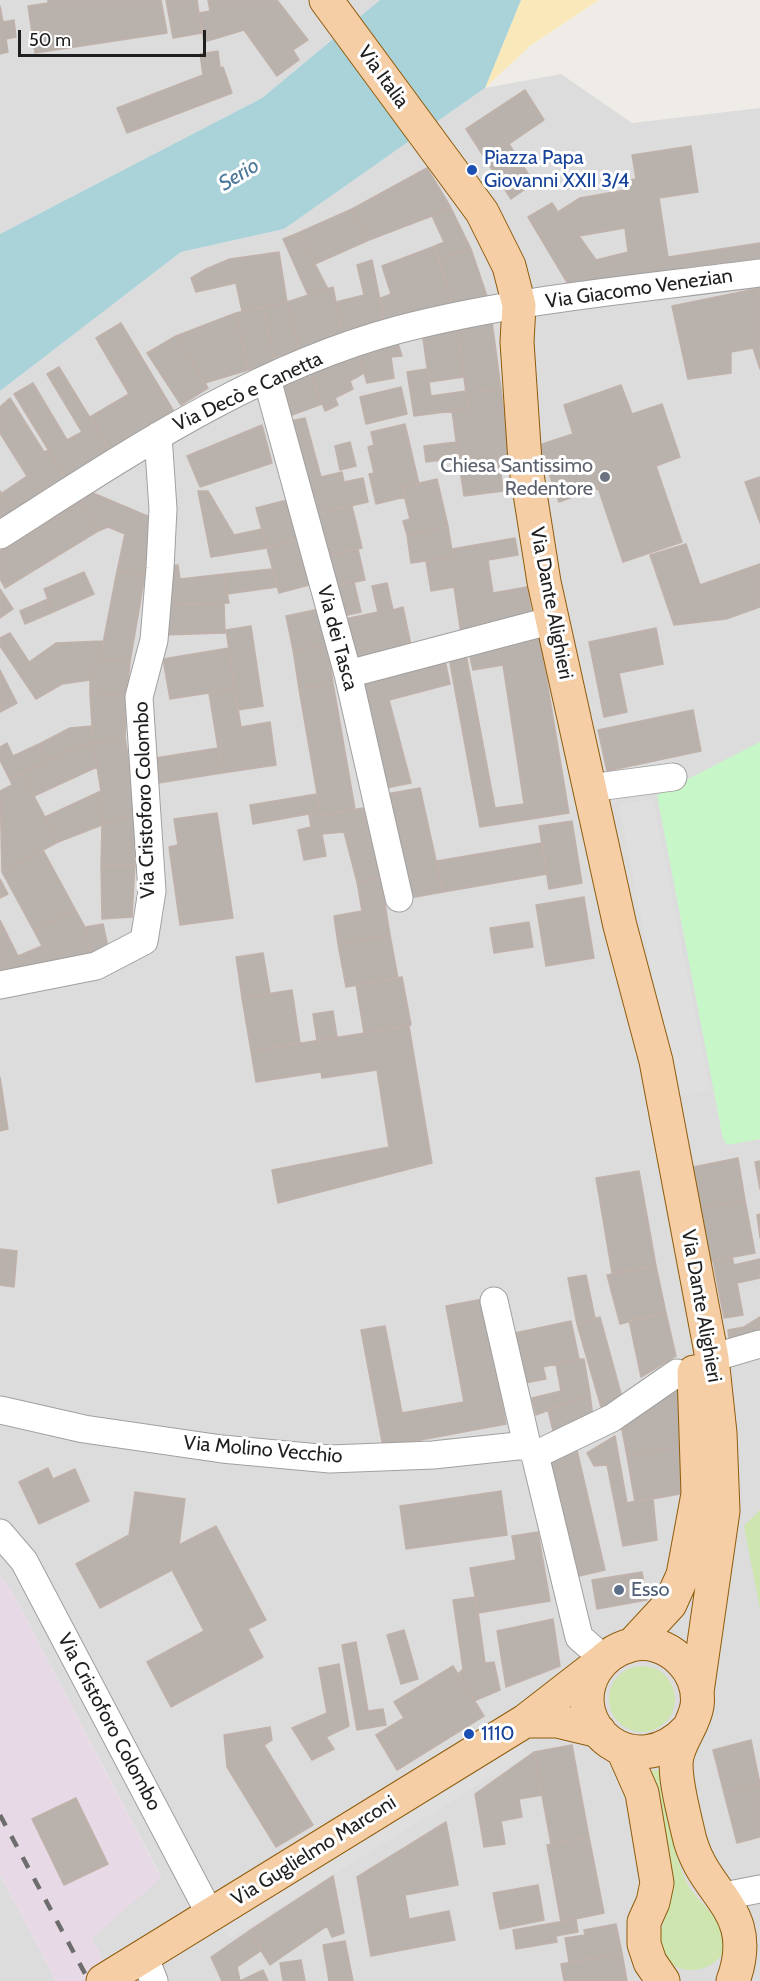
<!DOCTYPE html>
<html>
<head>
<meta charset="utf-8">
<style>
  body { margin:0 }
  #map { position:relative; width:760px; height:1981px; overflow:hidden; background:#efece7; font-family:Cabin,sans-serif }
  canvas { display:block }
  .scale { position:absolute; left:18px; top:30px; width:188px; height:27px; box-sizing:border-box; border:3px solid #1f1f1f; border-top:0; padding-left:8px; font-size:18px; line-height:21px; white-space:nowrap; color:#1f1f1f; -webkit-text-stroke:4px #fff; paint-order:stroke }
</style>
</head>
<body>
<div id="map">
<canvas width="760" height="1981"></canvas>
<div class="scale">50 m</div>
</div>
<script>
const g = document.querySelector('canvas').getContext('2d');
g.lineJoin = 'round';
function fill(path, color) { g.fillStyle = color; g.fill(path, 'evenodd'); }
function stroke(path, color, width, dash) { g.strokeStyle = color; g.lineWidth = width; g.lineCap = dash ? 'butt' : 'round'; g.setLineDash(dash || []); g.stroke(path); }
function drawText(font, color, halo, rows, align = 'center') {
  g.font = font + ' Cabin,sans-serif'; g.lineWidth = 6; g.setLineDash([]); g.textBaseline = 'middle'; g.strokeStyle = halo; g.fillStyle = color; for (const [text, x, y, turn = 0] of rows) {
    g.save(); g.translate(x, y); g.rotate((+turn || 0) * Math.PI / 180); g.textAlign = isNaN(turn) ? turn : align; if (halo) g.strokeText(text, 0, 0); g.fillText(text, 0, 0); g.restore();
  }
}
fill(new Path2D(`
  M0,0H380L262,98L0,234Z
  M561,74L632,123L760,108V1981H114L91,1938L161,1877L10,1588L0,1577V391L181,252L284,229L485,88Z
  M0,1874L56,1981H0Z`), '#dddcdd');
fill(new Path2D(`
  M0,1577L10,1588L161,1878L92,1938L114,1981H56L0,1874Z`), '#e8d9e6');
fill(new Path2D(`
  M760,1510V1609L744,1526Z
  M609 1699a33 33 0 1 1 66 0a33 33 0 1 1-66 0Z
  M662,1769C669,1806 670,1851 688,1885C697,1903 738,1930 723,1953C708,1976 670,1977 661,1949C655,1929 672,1912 672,1892C672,1880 668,1867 666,1856C661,1827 656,1799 651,1771Z`), '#cee5b0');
fill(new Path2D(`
  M521,0H599L530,46L485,88Z`), '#f9e9ba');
fill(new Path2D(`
  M760,742V1139L727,1145L723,1139L657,795Z`), '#c7f6c8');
fill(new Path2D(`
  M653,799L710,1090L676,1096L619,805Z
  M517,1739L527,1755L229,1939L220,1925Z`), '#dfdfdf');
fill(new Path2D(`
  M380,0H521L485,88L284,229L181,252L0,391V234L262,98Z`), '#aad2d9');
const building = new Path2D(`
  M48,0H161L167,33L35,53L28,6L48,3Z
  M166,0H197L202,33L173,38Z
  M208,0H277L308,40L293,50L299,60L277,76L244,30L204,42L199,13L210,11Z
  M0,6L3,22L14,20L16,37L6,39L8,52L0,54Z
  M218,51L220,68L223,67L232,93L127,133L117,108L203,75L200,54Z
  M525,90L544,120L509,144L534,183L511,199L466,129Z
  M691,146L698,192L659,198L668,257L760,243V265L574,294L528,217L552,203L558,212L580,198L625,190L623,181L636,179L632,155ZM625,228L628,252L596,260L579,236Z
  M427,168L450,206L432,216L369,240L352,209Z
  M450,206L471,249L439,258L435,246L444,242L432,216Z
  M352,209L369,240L315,264L298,233Z
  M298,233L315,264L328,289L308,295L283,239Z
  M435,246L453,310L385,325L381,298L391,294L382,266Z
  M471,249L488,299L453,310L439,258Z
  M279,252L287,302L242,311L236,283L196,292L191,278L206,269L230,259Z
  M372,260L385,325L343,337L336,302L364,295L357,265Z
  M333,287L343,337L299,349L287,302Z
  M760,288V369L753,348L731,352V373L688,379L672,306Z
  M287,302L299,349L274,358L263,307Z
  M263,307L275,362L248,370L236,313Z
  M236,313L248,370L205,383L176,336Z
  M492,321L501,389L466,393L457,326Z
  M121,323L176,415L112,454L90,417L129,394L96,338Z
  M457,326L464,377L429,382L422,331Z
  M176,336L208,388L181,405L147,353Z
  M397,340L402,356L391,357L394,378L367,383L358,353Z
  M358,353L364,373L350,381L353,389L335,398L338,405L325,411L310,372Z
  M59,367L112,454L65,477L14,394L33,383L67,440L82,432L47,374Z
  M427,369L431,396L466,391L469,409L414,416L407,372Z
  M310,372L322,404L284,418L277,388Z
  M621,385L632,414L662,404L680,457L656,466L682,542L623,562L598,488L559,502L539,445L573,434L564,405Z
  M401,387L407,414L366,424L360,397Z
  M501,389L511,463L460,470L452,411L469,409L466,393Z
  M10,398L44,452L48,450L65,477L18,513L2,493L27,476L0,433V407Z
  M305,418L321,477L342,472L344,482L363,478L368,502L310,515L285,422Z
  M405,424L419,484L402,487L405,497L376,504L369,474L374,473L368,447L374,445L371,432Z
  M262,425L272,463L200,487L187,456Z
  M350,442L356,466L340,470L335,446Z
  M456,442L459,458L426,462L424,446Z
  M500,465L503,491L464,496L460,470Z
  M760,477V523L745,482Z
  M437,479L448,526L407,535L403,521L410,519L402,487Z
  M0,491L18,513L0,525Z
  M198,491H208L234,535L262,529L267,548L211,557Z
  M93,493L152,518L145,575L117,571L125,534L108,527L98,531L81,501Z
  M287,500L297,539L267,548L256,508Z
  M81,501L98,531L5,588L0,579V551Z
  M352,506L362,548L322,557L310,515Z
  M448,526L453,557L411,563L407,535Z
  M515,538L518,555L488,560L493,593L527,587L532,617L461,634L454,587L431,591L426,561L453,557L452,549Z
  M297,539L309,585L279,593L267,548Z
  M686,544L700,585L760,564V607L726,619L674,625L650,555Z
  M358,549L365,580L331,587L322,557Z
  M178,565L180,579L224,574L229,603L163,605L166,566Z
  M272,569L277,587L227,594L224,574Z
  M117,571L145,575L130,662L100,659Z
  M84,572L94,594L53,612L44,589Z
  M354,582L361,612L339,617L331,587Z
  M387,583L393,610L403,607L412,650L363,661L353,656L340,620L378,612L372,586Z
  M0,589L13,609L0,618Z
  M48,599L53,612L25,624L20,611Z
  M224,603L225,633L164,635L163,605Z
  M319,609L328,645L293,650L286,616Z
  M251,626L263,706L238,710L226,630Z
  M656,628L663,664L619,673L627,712L604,717L589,642Z
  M10,633L29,662L56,643L103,641L100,659L90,680L62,684L36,699L0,646V638Z
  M539,633L569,813L480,827L448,652L465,649L495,808L524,804L503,665L473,670L468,648Z
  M328,645L333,683L299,689L293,650Z
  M229,648L235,689L170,699L163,659Z
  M444,656L450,684L389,700L411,783L381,789L354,679Z
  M100,659L130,662L127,695L90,693V680Z
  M0,670L17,703L0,712Z
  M333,683L355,809L321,816L299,689Z
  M235,689L241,727L270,722L276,765L222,773L209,693Z
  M90,693L127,695L125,738L93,743Z
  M693,710L701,751L607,771L598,730Z
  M92,726L93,743L79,746L47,761L39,744L70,728Z
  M125,738L138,814L102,825L101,791L93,743Z
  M7,743L13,756L39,744L47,761L10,780L0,760V747Z
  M93,743L97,767L34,796L22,773L79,746Z
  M218,748L222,773L152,784L149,759Z
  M22,773L58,842L2,872L0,791L12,785L10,780Z
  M420,788L443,892L404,899L381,795Z
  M101,791L102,825L58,842L45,817Z
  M317,794L320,812L253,824L250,805Z
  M363,808L381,878L357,882L344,832L322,834L326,856L304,860L298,830L311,827L309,815L320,812L321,816Z
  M217,813L233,918L180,925L169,847L178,845L174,819Z
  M138,814L135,865H101L102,825Z
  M572,821L582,883L549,889L539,826Z
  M542,843L547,874L443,892L437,861Z
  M43,850L75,909L34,931L2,872Z
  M101,865H135L132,917L102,919Z
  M381,878L390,935L338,944L334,916L362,911L357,882Z
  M0,879L8,894L0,898Z
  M584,897L594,958L546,966L536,905Z
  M75,909L85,927L91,955L0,975V920L18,956L42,946L34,931Z
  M529,922L533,947L494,953L490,928Z
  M103,924L109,951L91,955L85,927Z
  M390,935L398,978L346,987L338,944Z
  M263,953L270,994L242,998L236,957Z
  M402,977L411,1025L364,1033L356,985Z
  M292,990L300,1043L251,1051L242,998Z
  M333,1011L337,1037L317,1041L313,1014Z
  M409,1026L432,1163L278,1203L272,1170L389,1147L377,1070L322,1078L321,1072L256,1082L251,1051Z
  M0,1077L8,1129L0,1131Z
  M738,1158L745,1200L696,1209L688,1168Z
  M760,1161V1189L755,1162Z
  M639,1171L656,1266L612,1273L596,1178Z
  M745,1200L755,1253L706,1262L696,1209Z
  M760,1214V1238L757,1215Z
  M0,1249L17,1251L14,1287L0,1285Z
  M732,1257L734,1265L760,1259V1278L737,1283L743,1315L724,1318L713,1261Z
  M656,1266L666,1313L620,1324L607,1275Z
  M586,1275L595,1318L577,1324L568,1278Z
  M483,1299L506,1424L383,1447L361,1330L385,1326L402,1413L464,1402L446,1306Z
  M666,1313L676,1356L641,1377L629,1320Z
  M600,1317L623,1401L601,1407L577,1324Z
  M760,1317V1333L729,1340L728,1330L744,1327Z
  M571,1321L579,1359L543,1367L546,1379L525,1383L515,1333Z
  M579,1359H584L590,1394L536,1415L532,1398L561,1391L556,1364Z
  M677,1385L681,1446L627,1456L620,1419Z
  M590,1394L593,1417L554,1435L548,1410Z
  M615,1436L627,1503L615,1505L607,1465L594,1466L587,1453Z
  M576,1446L605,1570L575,1577L546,1453Z
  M681,1446L680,1494L635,1502L627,1456Z
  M48,1468L53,1479L75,1469L89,1501L39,1524L19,1482Z
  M501,1491L507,1535L406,1549L400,1506Z
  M135,1492L185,1499L179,1545L216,1526L266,1620L248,1629L263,1657L171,1707L147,1662L204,1631L172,1570L100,1608L76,1564L129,1535Z
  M653,1498L657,1540L623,1546L615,1505Z
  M538,1532L550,1601L478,1613L470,1568L516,1560L512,1536Z
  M642,1572L647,1600L597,1609L592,1580Z
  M476,1597L485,1663L494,1662L500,1690L474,1701L458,1674L463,1669L453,1600Z
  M553,1619L560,1666L506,1687L497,1631Z
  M404,1630L418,1679L401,1684L387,1635Z
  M356,1642L368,1711L383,1709L386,1725L357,1730L342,1645Z
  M339,1664L349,1726L326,1737L334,1749L312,1760L292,1728L327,1713L319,1668Z
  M453,1666L484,1716L397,1770L376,1735L404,1718L394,1702Z
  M270,1727L272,1740L264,1745L313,1825L276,1847L227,1767L224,1735Z
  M751,1740L760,1784L724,1793L713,1750Z
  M572,1745L589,1837L551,1844L534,1752Z
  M534,1752L542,1795L519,1799L522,1817L501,1821L505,1844L484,1847L475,1794Z
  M760,1784V1837L737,1843L724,1793Z
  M76,1798L108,1864L64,1885L32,1819Z
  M446,1822L458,1885L405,1895L409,1919L449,1911L455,1940L371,1956L357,1877Z
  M589,1837L604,1913L561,1922L547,1845Z
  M333,1876L344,1933L332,1937L327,1926L270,1965L249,1931Z
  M538,1885L544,1920L500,1929L493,1893Z
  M576,1919L578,1932L556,1936L557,1942L516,1949L513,1930Z
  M616,1924L622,1953L569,1962L565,1938L585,1935L584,1930Z
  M249,1931L262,1950L237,1967L240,1981L263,1970L268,1981H222L211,1957Z
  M345,1941L353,1981H329L323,1945Z
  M622,1953L627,1981H564L561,1964Z
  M301,1960L305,1981H283L280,1963Z`);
fill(building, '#b9b1ac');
stroke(building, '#c0b2aa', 1.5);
const minor = new Path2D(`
  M267,379L348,674L399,898
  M0,535C126,455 252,369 397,330C515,299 639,289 760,273
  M348,674L553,620
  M590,788L673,777
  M0,985L96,966L144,941L152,891L139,697L154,640L160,568L163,509L158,436
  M494,1301L527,1445
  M712,1358L760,1344
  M0,1410L84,1429L222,1449L330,1459L433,1455L527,1445L535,1455L579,1637L604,1659
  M535,1455L612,1418L677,1373
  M0,1533L24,1561L211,1916
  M729,1895L760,1889
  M144,1955L154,1981`);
const major = new Path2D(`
  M326,0L482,212L509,266L519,305L517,342L525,462L544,582L620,926L656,1061L712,1358L720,1433L723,1511L697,1692
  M633,1644L670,1604L683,1575L698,1494L694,1372
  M525,1721H557L599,1731
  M688,1729C635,1786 563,1726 595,1671C603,1658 616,1649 631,1645C666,1636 702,1670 697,1706C694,1724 681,1739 677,1756C673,1774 684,1814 688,1832C701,1896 760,1907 733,1981
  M623,1750L642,1793L657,1883L653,1902L644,1922V1944L650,1962L663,1981
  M103,1981L525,1721L601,1662`);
stroke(minor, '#a0a0a0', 29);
stroke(major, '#8f5c0b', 35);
stroke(minor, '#fff', 27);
stroke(major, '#f5cea6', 33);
stroke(new Path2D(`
  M0,1815L89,1981`), '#6d6d6d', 4.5, [12, 12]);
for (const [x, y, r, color] of [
  [472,170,6,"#1a4fb4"],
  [605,477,6,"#6b7280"],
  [619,1590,6,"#5c6f8a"],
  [469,1734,6,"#1a4fb4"]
]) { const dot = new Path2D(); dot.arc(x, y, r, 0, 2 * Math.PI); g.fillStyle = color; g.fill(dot); stroke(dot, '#fff', 2); }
drawText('20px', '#1f1f1f', '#fff', [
  ["Via Italia",383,77,54],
  ["Via Giacomo Venezian",639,289,-8],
  ["Via Decò e Canetta",248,392,-25],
  ["Via Dante Alighieri",551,603,79],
  ["Via dei Tasca",337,638,75],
  ["Via Cristoforo Colombo",145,800,-92],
  ["Via Dante Alighieri",701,1306,80],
  ["Via Molino Vecchio",263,1450,5],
  ["Via Cristoforo Colombo",109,1722,62],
  ["Via Guglielmo Marconi",314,1851,-32]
]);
drawText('20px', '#164399', '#fff', [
  ["Piazza Papa",484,158],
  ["Giovanni XXII 3/4",484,181],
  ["1110",481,1734]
], 'left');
drawText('20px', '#5b616d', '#fff', [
  ["Chiesa Santissimo",593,466],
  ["Redentore",593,489]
], 'right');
drawText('20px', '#4e5e75', '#fff', [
  ["Esso",631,1590]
], 'left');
drawText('italic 21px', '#4c7899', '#fff', [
  ["Serio",239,175,-31]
]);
</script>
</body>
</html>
